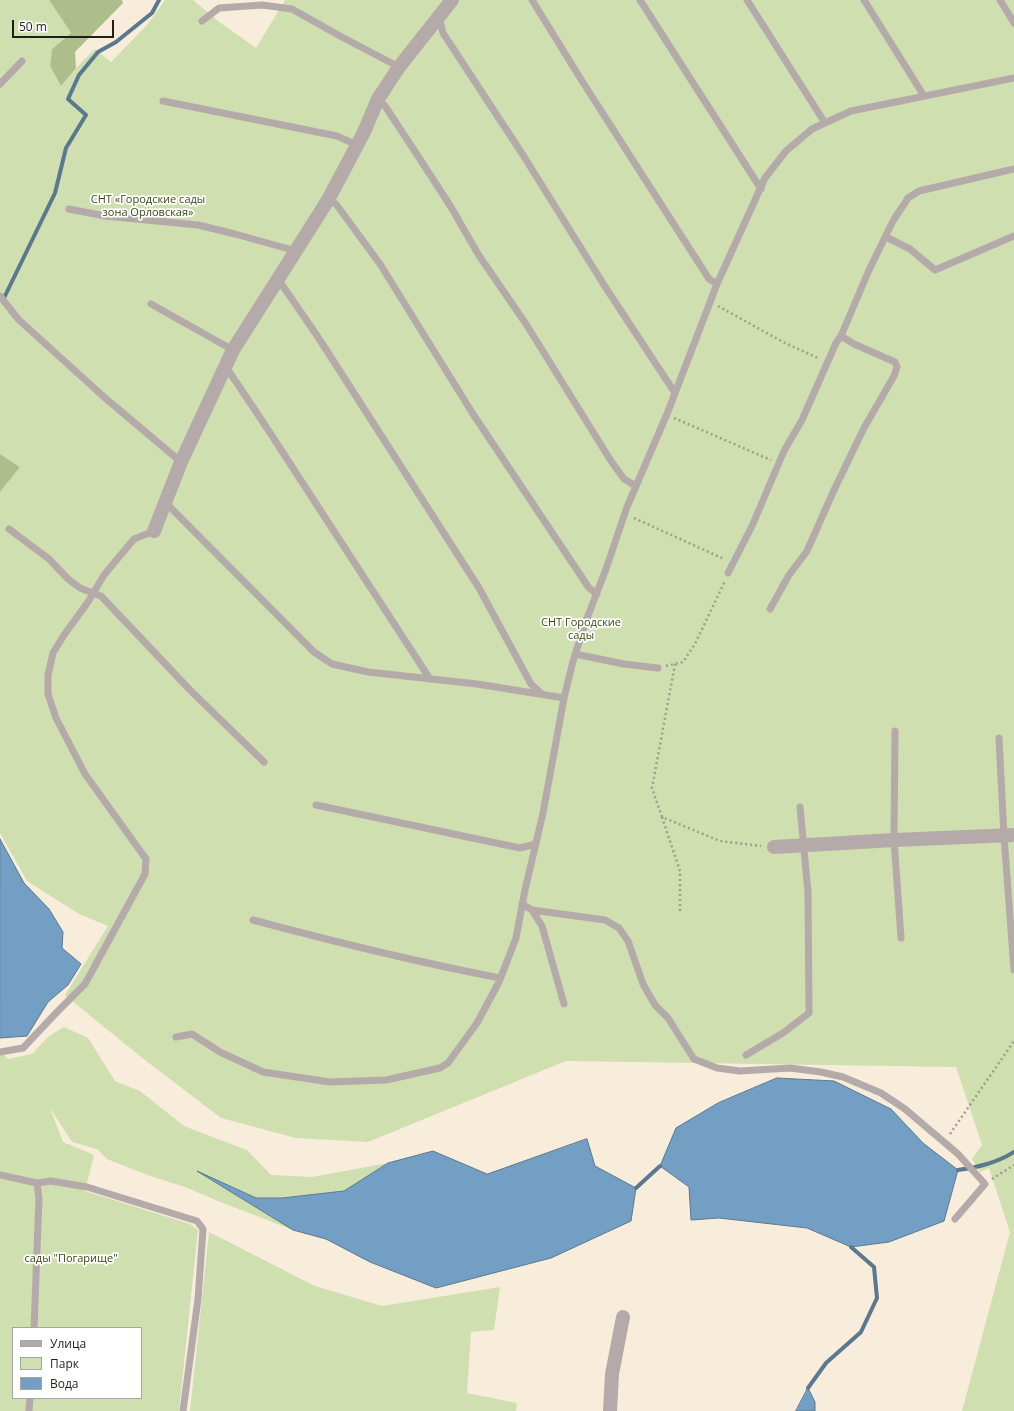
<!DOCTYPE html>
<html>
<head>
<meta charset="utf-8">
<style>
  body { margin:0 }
  #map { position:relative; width:1014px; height:1411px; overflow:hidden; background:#f8eddb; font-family:"Open Sans",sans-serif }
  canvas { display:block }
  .legend { position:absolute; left:12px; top:1327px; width:130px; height:72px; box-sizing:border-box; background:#fff; border:1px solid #a7a5a2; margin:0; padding:5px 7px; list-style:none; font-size:12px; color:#221e17 }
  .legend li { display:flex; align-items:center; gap:8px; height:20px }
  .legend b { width:20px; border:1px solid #a7a5a2 }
  .scale { position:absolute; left:12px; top:20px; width:102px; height:18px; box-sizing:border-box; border:2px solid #221e17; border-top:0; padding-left:5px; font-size:12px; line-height:14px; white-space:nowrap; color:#221e17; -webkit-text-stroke:3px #fff; paint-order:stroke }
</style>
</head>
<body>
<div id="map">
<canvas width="1014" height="1411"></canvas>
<ul class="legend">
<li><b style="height:5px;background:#b4aaa9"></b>Улица</li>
<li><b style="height:11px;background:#cfdfb0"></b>Парк</li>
<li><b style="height:11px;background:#729fc3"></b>Вода</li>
</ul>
<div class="scale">50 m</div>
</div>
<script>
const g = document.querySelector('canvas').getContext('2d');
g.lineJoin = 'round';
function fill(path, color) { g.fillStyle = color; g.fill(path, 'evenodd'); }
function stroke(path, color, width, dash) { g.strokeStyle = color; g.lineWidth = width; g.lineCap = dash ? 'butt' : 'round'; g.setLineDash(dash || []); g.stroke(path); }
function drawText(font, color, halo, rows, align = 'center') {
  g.font = font + ' "Open Sans",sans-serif'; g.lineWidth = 3.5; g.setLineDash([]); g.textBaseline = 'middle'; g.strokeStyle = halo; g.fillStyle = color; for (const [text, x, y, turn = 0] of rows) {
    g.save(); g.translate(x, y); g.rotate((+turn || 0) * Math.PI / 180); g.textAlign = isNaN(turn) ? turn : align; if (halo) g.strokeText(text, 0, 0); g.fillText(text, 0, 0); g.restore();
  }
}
fill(new Path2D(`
  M0,0H49L71,33L52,49L50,66L61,86L76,68L95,49L111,62L147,25L165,0H193L218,21L256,48L285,0H1014V1411H962L1010,1232L989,1168L980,1172L972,1159L982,1145L956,1067L566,1061L368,1142L296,1138L221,1118L141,1057L65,995L108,926L79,914L27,881L0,833V492L20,467L0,454Z
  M64,1027L88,1038L115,1081L140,1091L184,1126L247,1150L271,1175L312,1177L388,1163L344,1191L282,1198H256L201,1173L293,1230L218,1201L185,1187L150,1176L107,1159L97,1149L72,1142L50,1108L63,1142L94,1155L85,1191L190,1224L198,1230L179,1411H0V1051L8,1059L32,1054L49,1036ZM13,1328H141V1398H13Z
  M209,1232L315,1286L382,1306L500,1287L494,1330L471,1332L467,1393L517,1403L516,1411H190Z`), '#cfdfb0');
fill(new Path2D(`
  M49,0H122L123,3L75,52L76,68L61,86L50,66L52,49L71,33Z
  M0,454L20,467L0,492Z`), '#adbe8b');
const water = new Path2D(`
  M0,839L24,883L49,909L63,932L62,948L81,964L68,985L48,1002L27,1036L0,1038Z
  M777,1078L834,1081L891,1109L923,1143L958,1170L944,1221L889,1242L851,1247L807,1228L719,1218L691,1220L689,1187L660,1166L676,1128L718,1103Z
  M587,1139L595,1166L636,1188L631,1221L551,1258L436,1288L370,1262L326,1239L293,1230L197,1171L256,1198H282L344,1191L388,1163L433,1151L487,1174Z
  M808,1388L815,1402V1411H796Z`);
fill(water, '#729fc3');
stroke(water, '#5a788f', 1);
stroke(new Path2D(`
  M3,300L55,193L66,148L86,115L68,99L79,75L98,52L116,42L152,13L159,0
  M958,1170C978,1167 997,1163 1014,1152
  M636,1188L660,1166
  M808,1388L826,1363L861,1332L877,1298L874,1267L851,1247`), '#5a788f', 4);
stroke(new Path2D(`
  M718,306L783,342L820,359
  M674,418L771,460
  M634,518L724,559
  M666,666L683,662L695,644L725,581
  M662,817L652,788L675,664
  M680,911V871L662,817L720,841L761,846
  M950,1134L1014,1041
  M992,1179L1014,1165`), '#a39b8d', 2.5, [2, 3]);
stroke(new Path2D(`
  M532,0L582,81L709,279L717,284
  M640,0L761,189
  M747,0L825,123
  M864,0L924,96
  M1000,0L1014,23
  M439,17L443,33L523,155L604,285L675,393
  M202,21L219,8L262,5L292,9L340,36L399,67
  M0,84L22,61
  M378,99L385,106L414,150L451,207L478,254L526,324L611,461L624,479L636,486
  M163,101L337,136L357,145
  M328,200L336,204L380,264L473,414L589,588L597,594
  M69,209L105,216L198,225L235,234L296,251
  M886,237L910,249L935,270L1014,236
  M278,279L318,337L479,588L531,684L542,694
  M0,296L18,319L104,397L181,462
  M151,304L233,350
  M226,367L261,419L430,679
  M165,502L314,652L332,664L368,672L477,684L564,698L573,661L586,621L606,569L627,507L667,414L717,284L765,178L786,151L812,129L851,111L1014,78
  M9,529L49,559L68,579L80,588L101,596L190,690L264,762
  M728,573L752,526L784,451L802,420L836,343L841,336L869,270L893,221L908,198L919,191L1014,169
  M770,609L789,575L807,551L834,490L864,428L894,376L897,367L895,362L854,344L841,336
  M575,654L624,664L658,668
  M895,731L894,840L901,938
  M999,738L1004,836L1014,970
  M316,805L520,848L536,844
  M522,904L532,910L605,920L619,928L628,941L643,984L655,1005L668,1018L694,1059L717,1068L740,1071L790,1068L821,1072L843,1077L881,1093L905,1109L958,1154L985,1184L955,1219
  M532,910L542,926L564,1004
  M253,920C335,942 417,962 500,978
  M176,1037L192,1034L220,1052L263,1072L330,1082L386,1080L440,1068L448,1063L477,1023L499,982L516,938L525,890L543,813L564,698
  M0,1052L23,1048L57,1012L85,984L145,874L146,859L85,774L56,718L48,694V675L53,653L64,635L88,602L104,575L134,539L154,531
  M746,1055L783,1033L809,1013L808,892L800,807
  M0,1175L37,1183L51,1181L87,1187L197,1221L203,1229L198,1299L183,1411
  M34,1328L39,1199L37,1183
  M29,1411L30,1398`), '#b4aaa9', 7);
stroke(new Path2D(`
  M154,531L181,462L233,350L328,200L364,132L378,99L399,67L452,0
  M774,847L894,840L1014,835
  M610,1411L612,1374L623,1317`), '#b4aaa9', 14);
drawText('11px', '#39480f', '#fff', [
  ["СНТ «Городские сады",148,200],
  ["зона Орловская»",148,213],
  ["СНТ Городские",581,623],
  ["сады",581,636],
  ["сады \"Погарище\"",71,1259]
]);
</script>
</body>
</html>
